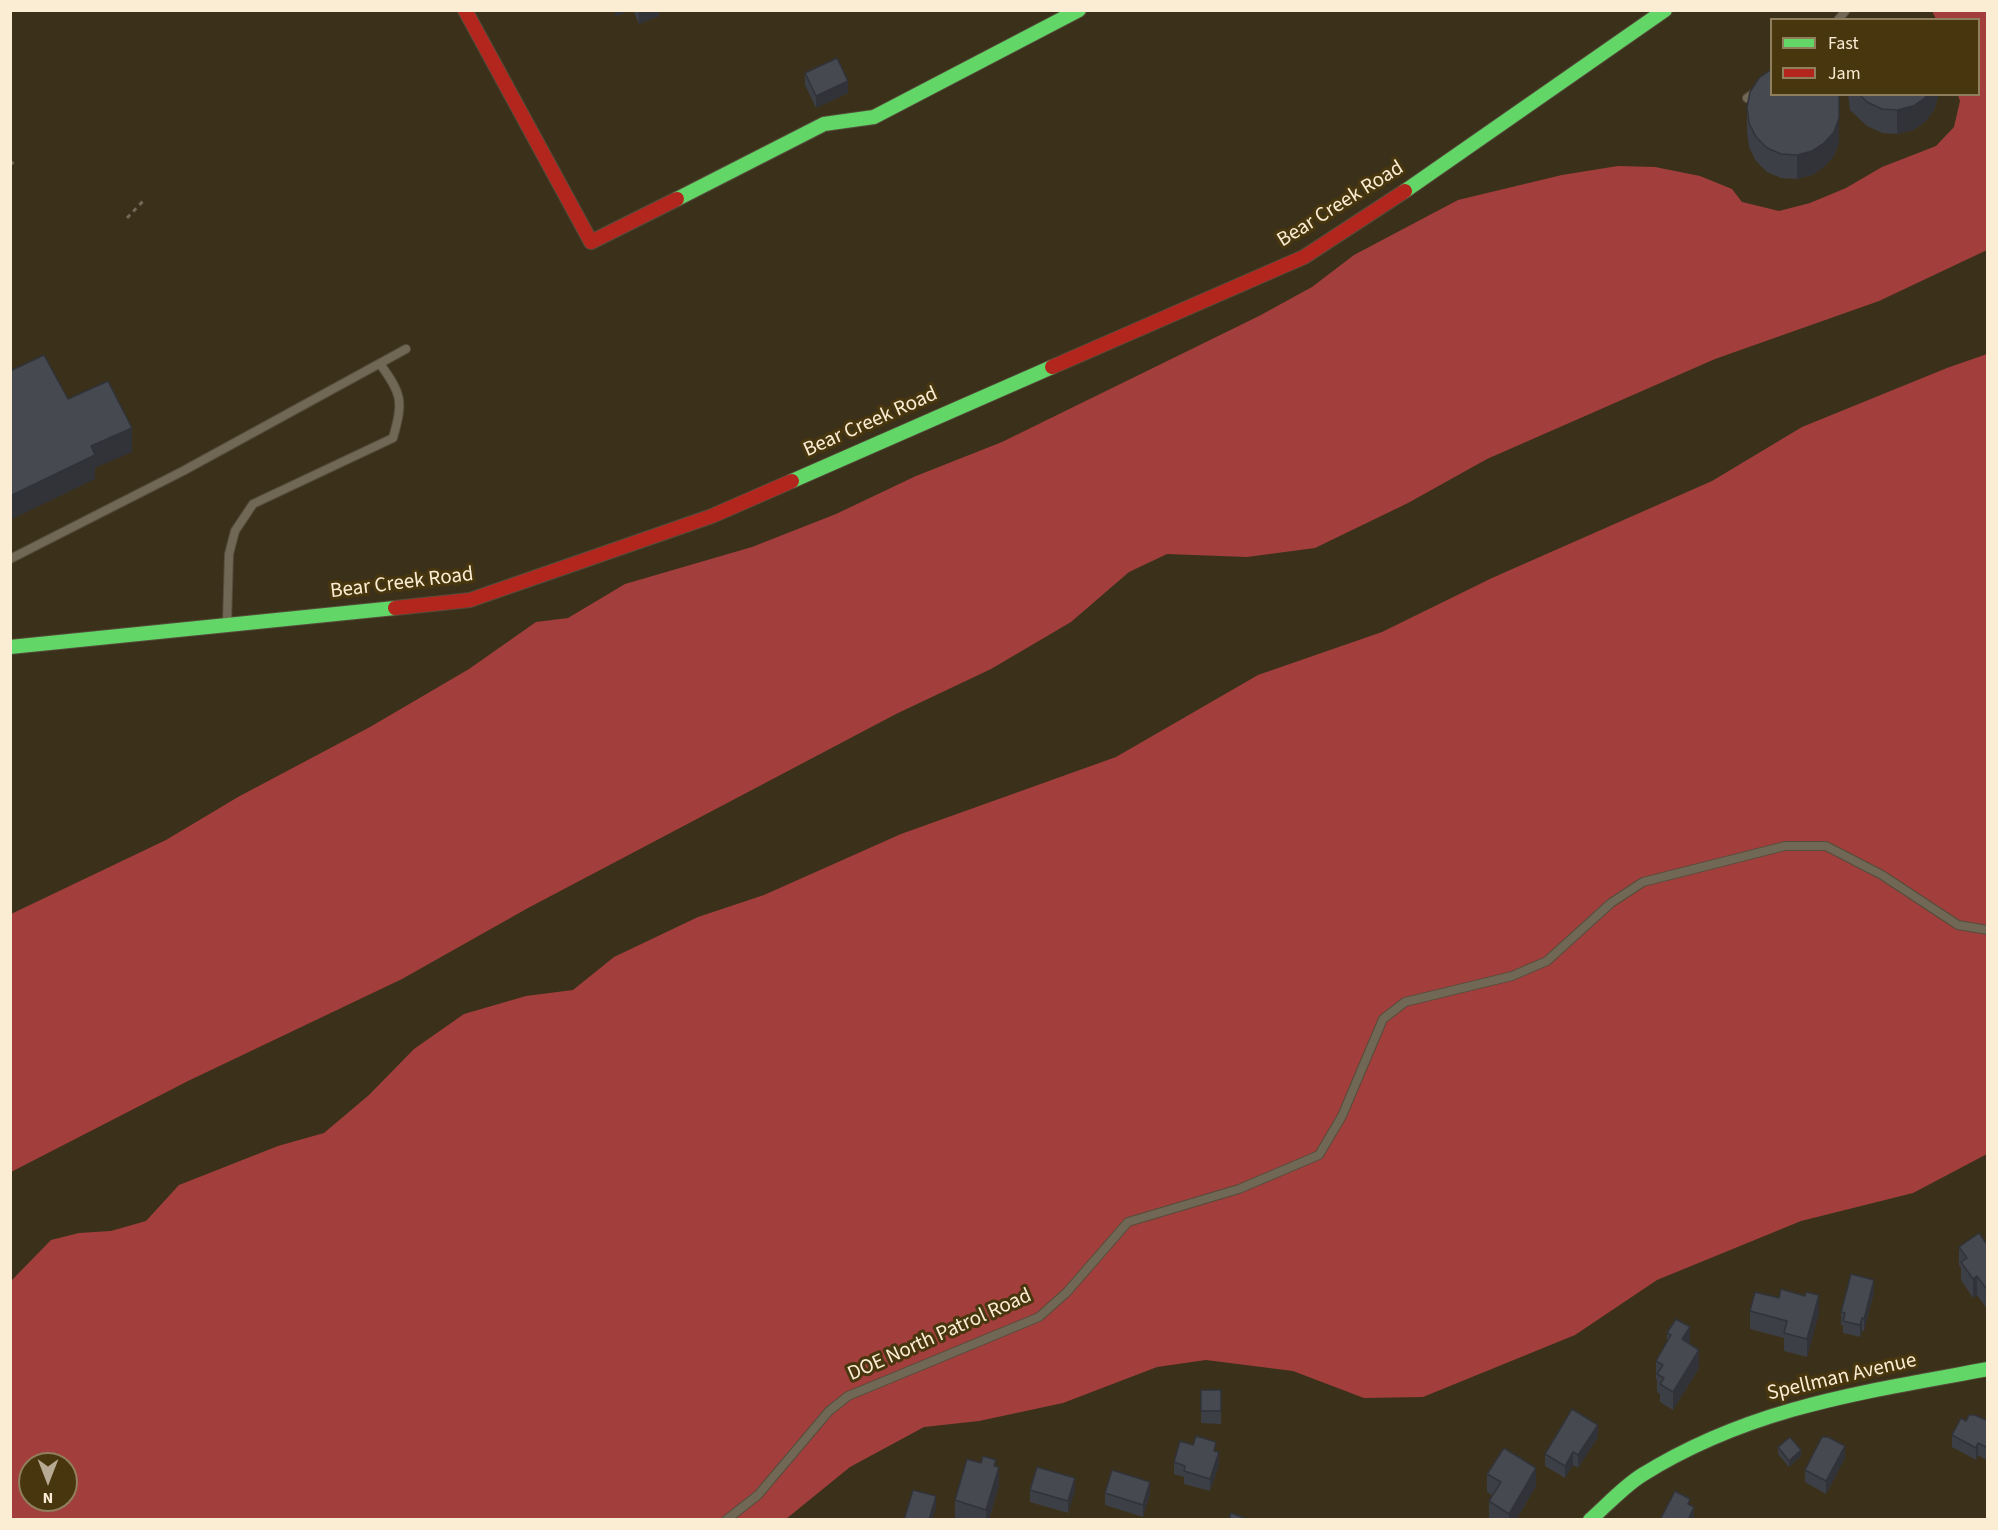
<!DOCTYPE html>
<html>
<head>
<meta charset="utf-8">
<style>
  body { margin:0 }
  #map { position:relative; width:1998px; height:1530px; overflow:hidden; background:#3b311b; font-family:"Source Sans 3",sans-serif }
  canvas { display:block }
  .frame { position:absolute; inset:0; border:12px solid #fbedd3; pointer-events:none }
  .legend { position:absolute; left:1770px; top:18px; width:210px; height:78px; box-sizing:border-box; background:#48360e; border:2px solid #907f5d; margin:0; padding:8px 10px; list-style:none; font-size:18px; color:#fbedd3 }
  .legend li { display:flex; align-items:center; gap:12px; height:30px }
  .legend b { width:30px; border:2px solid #907f5d }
  .north { position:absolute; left:18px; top:1452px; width:60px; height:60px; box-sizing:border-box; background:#48360e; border:2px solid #907f5d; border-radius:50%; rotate:180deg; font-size:16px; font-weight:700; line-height:24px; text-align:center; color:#fbedd3 }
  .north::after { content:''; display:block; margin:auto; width:21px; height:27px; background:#b8ab93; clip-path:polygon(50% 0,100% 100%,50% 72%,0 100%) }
</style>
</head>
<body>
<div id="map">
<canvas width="1998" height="1530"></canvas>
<div class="frame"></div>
<ul class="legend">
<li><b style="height:8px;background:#63d668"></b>Fast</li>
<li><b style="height:8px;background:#b3261e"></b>Jam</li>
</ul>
<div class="north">N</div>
</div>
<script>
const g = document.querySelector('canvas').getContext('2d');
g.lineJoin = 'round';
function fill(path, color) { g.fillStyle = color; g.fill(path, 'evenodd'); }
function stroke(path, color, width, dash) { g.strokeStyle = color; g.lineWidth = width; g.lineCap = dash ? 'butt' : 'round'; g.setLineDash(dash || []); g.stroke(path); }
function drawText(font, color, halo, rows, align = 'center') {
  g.font = font + ' "Source Sans 3",sans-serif'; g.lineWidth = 6; g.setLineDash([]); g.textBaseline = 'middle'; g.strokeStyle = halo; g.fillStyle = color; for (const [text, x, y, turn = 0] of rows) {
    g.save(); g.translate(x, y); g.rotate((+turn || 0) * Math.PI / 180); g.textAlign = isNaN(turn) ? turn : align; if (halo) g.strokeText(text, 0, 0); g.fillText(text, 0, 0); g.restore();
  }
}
fill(new Path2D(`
  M1932,11H1987V250L1879,301L1715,359L1487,459L1408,503L1315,548L1247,557L1167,554L1129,572L1071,622L991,669L896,714L528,908L402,979L188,1081L11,1172V914L166,840L238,797L370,727L469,669L536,622L568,618L625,584L752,547L836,514L916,476L1002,442L1259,316L1312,287L1354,255L1458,200L1562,175L1618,166L1655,167L1700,176L1732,189L1742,202L1779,211L1810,203L1846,188L1882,167L1936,146L1954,127L1960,101L1958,95L1978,94V20L1936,19Z
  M1987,354V1154L1913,1193L1801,1221L1657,1280L1575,1335L1423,1397L1364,1398L1293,1371L1206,1360L1157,1367L1063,1403L979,1421L924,1427L850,1467L786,1519L11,1520V1281L51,1240L79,1233L111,1231L146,1221L179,1185L278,1146L324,1133L369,1095L414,1049L464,1014L526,996L573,990L614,957L698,917L764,895L901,834L1116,757L1258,675L1382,632L1492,578L1712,481L1802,427L1947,368ZM30,1464H66V1500H30Z`), '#a23f3c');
const lane = new Path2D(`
  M1838,20L1846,10
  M1747,98L1772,81
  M10,559L183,471L406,349
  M227,623L229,554L235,531L253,504L393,438C403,402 403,395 380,364
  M726,1520L758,1495L829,1411L848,1396L1039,1317L1067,1292L1128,1222L1239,1189L1319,1155L1342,1116L1383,1019L1405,1002L1512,976L1547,961L1611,903L1643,882L1785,846H1826L1882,875L1958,925L1988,930`);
const fast = new Path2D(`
  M1405,191L1665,10
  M677,199L824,124L874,117L1079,10
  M792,481L1052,367
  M10,647L395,608
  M1590,1520C1606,1506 1623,1487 1642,1475C1751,1407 1864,1392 1988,1369`);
const jam = new Path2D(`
  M465,10L591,242L677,199
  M1052,367L1304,257L1405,191
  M395,608L470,600L712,516L792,481`);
stroke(lane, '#554c3b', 10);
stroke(fast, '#554c3b', 16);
stroke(jam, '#554c3b', 16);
stroke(new Path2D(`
  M10,161L15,165
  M127,218L144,200`), '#716957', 3, [4.5, 4.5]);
stroke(lane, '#706755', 8);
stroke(fast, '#63d668', 14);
stroke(jam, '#b3261e', 14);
fill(new Path2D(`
  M633,10H659V16L639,24Z
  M805,73L848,93L816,108L805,85Z
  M1848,94H1939L1934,110L1925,122L1913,130L1897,134L1882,133L1867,126L1850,110Z
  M1747,107L1839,142L1834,156L1824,167L1812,175L1797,179L1781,178L1767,172L1756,161L1749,147L1747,131Z
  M1988,1246V1310L1977,1295L1973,1298L1961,1280V1268L1959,1265V1247Z
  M1874,1292L1864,1331L1862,1330L1860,1337L1843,1333V1325H1841V1312Z
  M1750,1311L1819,1313L1807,1357L1784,1351V1338L1750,1329Z
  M1667,1333L1690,1344L1699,1368L1673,1410L1660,1402V1394L1657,1392V1380L1656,1379V1361L1667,1342Z
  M1201,1390H1221V1424L1201,1423Z
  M1966,1421H1988V1461L1978,1455L1976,1460L1952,1447V1435Z
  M1598,1437L1578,1468L1573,1465L1565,1478L1545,1466V1454Z
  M1778,1447L1801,1456L1789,1467L1778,1454Z
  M1216,1452L1219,1465L1210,1491L1184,1484V1477L1174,1474V1462Z
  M1845,1458L1826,1494L1805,1482V1470Z
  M981,1463L996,1466L999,1485L989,1520H958L955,1518V1500Z
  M1487,1474L1536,1486L1516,1520L1489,1519V1501L1492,1495L1487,1492Z
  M1030,1490L1075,1491L1068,1513L1030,1502Z
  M1105,1493L1150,1494L1143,1517L1105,1505Z`), '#3c3f45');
fill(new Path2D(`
  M615,10H630L615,17Z
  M642,10H659V16L639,24V12Z
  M848,81V93L816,108V96Z
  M1839,94V142L1834,156L1824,167L1812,175L1797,179V155Z
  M1927,94H1939L1934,110L1925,122L1913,130L1897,134V110Z
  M132,428V452L95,468V479L10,520V496L91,446Z
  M1977,1276V1295L1973,1298V1279Z
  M1874,1280V1292L1864,1331V1319Z
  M1819,1295V1313L1807,1357V1339Z
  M1862,1318V1330L1860,1337V1325Z
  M1690,1327V1345L1682,1339Z
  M1699,1350V1368L1673,1410V1392Z
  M1598,1425V1437L1578,1468V1455Z
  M1978,1443V1455L1976,1460V1448Z
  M1845,1446V1458L1826,1494V1481Z
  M1801,1450V1456L1789,1467V1461Z
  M1219,1452V1465L1210,1491V1479Z
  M1573,1452V1465L1565,1478V1466Z
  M996,1460V1476L999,1467V1485L989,1520H986V1510Z
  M1536,1468V1486L1516,1520H1509V1514Z
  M1075,1478V1491L1068,1513V1501Z
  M1150,1482V1494L1143,1517V1505Z
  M936,1496V1509L932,1520H929Z
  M1694,1507V1520H1688Z`), '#313338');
const building = new Path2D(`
  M1885,19H1900L1903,20H1883Z
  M837,58L848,81L816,96L805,73Z
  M1772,69V94H1839V118L1834,132L1824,143L1812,151L1797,155L1781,154L1767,148L1756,137L1749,123L1747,107L1750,92L1759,78Z
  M1859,94H1927L1925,98L1913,106L1897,110L1882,109L1867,102Z
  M44,355L68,399L108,381L132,428L91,446L95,455L10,496V371Z
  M1979,1233L1988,1246V1291L1977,1276L1973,1279L1961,1262L1967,1258L1959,1247Z
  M1851,1274L1874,1280L1864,1319L1862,1318L1860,1325L1843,1321L1845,1313L1841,1312Z
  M1781,1289L1805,1296L1806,1292L1819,1295L1807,1339L1784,1333L1787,1321L1750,1311L1755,1292L1779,1298Z
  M1676,1319L1690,1327L1682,1339L1699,1350L1673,1392L1660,1384L1664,1378L1657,1374L1663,1365L1656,1361L1671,1335L1667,1333Z
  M1201,1390H1221V1411H1201Z
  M1572,1409L1598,1425L1578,1455L1573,1452L1565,1466L1545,1454Z
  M1969,1415H1975L1988,1421V1448L1978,1443L1976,1448L1952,1435L1961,1418L1966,1421Z
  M1196,1436L1216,1442L1214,1451L1219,1452L1210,1479L1184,1471L1185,1466L1174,1462L1180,1441L1193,1445Z
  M1790,1437L1801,1450L1789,1461L1778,1447Z
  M1822,1437H1828L1845,1446L1826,1481L1805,1470Z
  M1504,1448L1536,1468L1509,1514L1489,1501L1501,1482L1487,1474Z
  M983,1456L996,1460L994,1466L999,1467L986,1510L955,1500L967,1459L981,1463Z
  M1037,1467L1075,1478L1068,1501L1030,1490Z
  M1112,1470L1150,1482L1143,1505L1105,1493Z
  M913,1490L936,1496L929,1520H904Z
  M1675,1491L1690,1499L1688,1504L1694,1507L1688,1520H1660Z
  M1231,1513L1250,1520H1229Z`);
fill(building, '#464950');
stroke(building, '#313338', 1.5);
drawText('21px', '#fbedd3', '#48360e', [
  ["Bear Creek Road",1341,205,-32],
  ["Bear Creek Road",871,423,-24],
  ["Bear Creek Road",402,584,-7],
  ["DOE North Patrol Road",940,1336,-24],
  ["Spellman Avenue",1842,1378,-13]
]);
</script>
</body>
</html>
